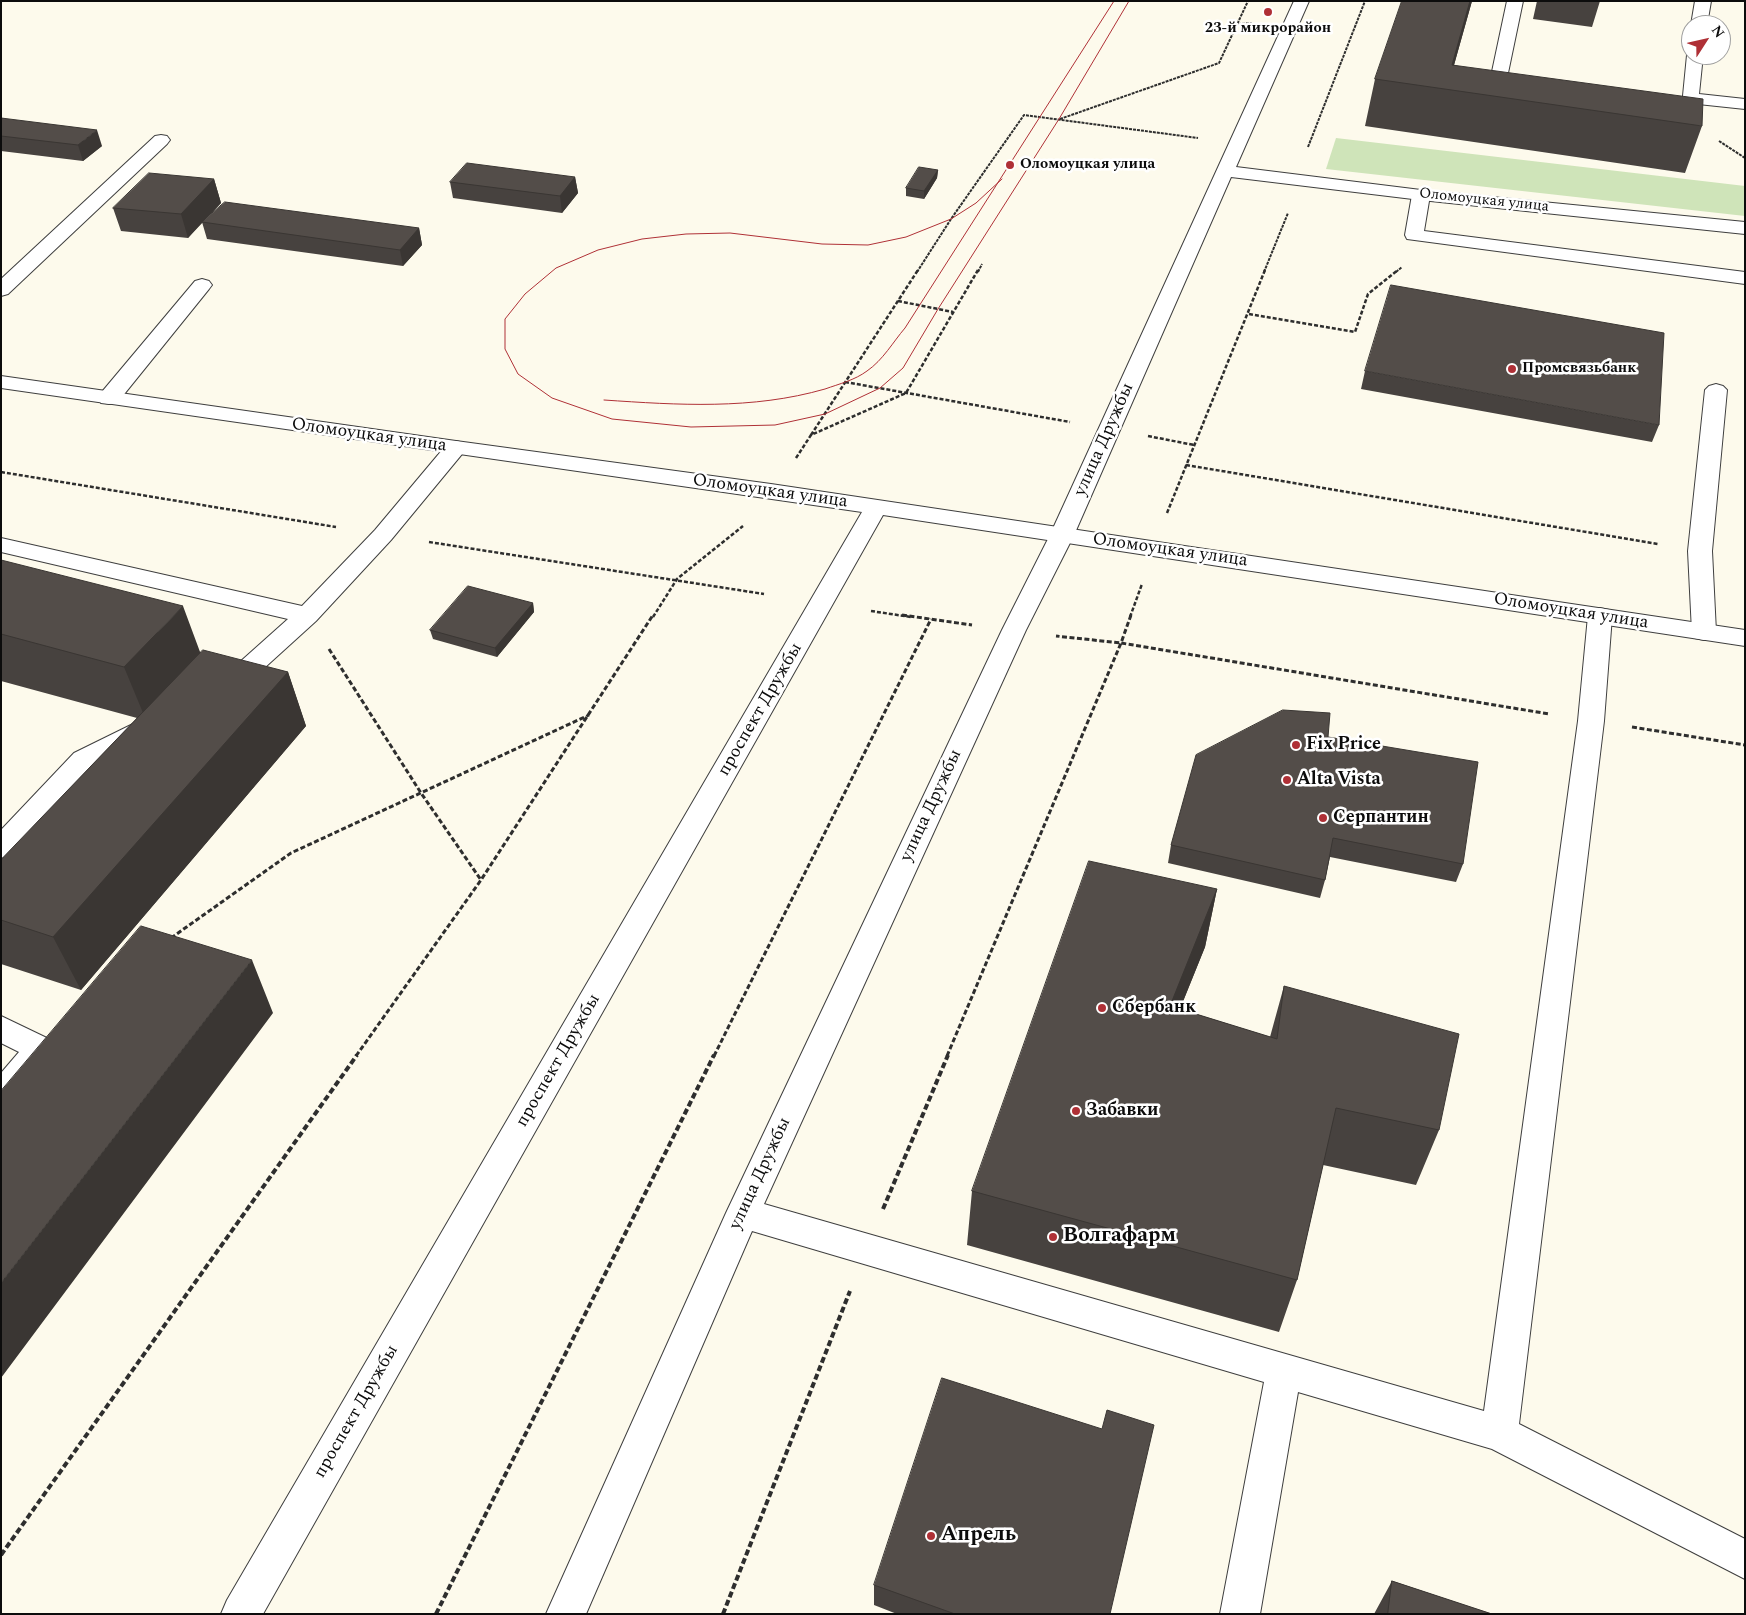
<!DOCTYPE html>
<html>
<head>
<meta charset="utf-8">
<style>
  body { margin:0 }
  #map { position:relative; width:1746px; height:1615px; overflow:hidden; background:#fdfaec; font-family:Spectral,serif }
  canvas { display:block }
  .frame { position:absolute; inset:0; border:2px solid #0c0c0c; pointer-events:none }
  .north { position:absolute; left:1681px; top:15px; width:50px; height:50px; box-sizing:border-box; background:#fff; border:1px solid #9e9e9e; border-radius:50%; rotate:55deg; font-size:14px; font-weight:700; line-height:20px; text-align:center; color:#0c0c0c }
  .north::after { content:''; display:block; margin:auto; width:18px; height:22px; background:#af3036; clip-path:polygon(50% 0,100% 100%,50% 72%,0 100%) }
</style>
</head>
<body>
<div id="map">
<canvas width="1746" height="1615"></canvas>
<div class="frame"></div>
<div class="north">N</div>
</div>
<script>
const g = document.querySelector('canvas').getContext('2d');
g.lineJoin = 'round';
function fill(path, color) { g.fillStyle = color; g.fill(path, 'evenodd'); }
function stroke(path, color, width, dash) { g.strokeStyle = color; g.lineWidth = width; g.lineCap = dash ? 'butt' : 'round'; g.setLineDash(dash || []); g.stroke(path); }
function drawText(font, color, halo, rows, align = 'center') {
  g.font = font + ' Spectral,serif'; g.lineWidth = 5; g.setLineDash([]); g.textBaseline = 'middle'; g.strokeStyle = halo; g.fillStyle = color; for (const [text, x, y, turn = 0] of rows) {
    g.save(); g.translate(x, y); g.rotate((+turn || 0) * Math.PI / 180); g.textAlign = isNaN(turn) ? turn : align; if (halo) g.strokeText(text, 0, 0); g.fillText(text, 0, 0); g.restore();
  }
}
fill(new Path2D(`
  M1336,138L1745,186V216L1326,169Z`), '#cfe4b9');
const service = new Path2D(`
  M1507,1H1523L1503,97L1509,101L1507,105L1501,106L1488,104L1486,100Z
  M1695,1H1711L1707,25H1691Z
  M1691,51V55H1703L1699,94L1745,99V109L1698,104V122L1695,126L1689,127L1670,125L1668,121L1670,117L1681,116L1687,55Z
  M161,135L167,136L170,140L167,144L8,294L1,296V279L155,136Z
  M1421,190L1427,191L1430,195L1424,231L1745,272V284L1407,239L1405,235L1412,195L1415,191Z
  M202,279L209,281L212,285L209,289L117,403L109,404L101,403L98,398L101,393L195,281Z
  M1716,384L1723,386L1727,390L1712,551L1716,632L1713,638L1704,640L1695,638L1692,632L1688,551L1705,390L1709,386Z
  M456,441L464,443L467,448L391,540L316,621L240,690L224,696L215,693L211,687L215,681L222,678L288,619L1,552V538L302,606L375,530L448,443Z
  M1062,528L1070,530L1074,535L1026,630L764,1204L1484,1411L1578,721L1588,616L1591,610L1600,608L1609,610L1612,616L1604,721L1519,1424L1745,1539V1579L1492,1449L1298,1392L1260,1614H1220L1264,1382L752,1231L586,1614H546L726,1213L1002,630L1050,535L1054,530Z
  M144,720L153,723L157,729L153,735L92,767L11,855L1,858V830L74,753L135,723Z
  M1,1016L51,1040L56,1049L51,1058L12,1105L1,1109V1073L19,1052L1,1043Z`);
const minor = new Path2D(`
  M1294,1H1309L1236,167L1421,190L1745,222V234L1421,200L1231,177L1074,535L1070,540L1062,542L1054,540L1050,535Z`);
const tertiary = new Path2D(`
  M1,376L456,441L771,484L1745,630V646L883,515L263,1614H221L227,1600L862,512L1,388Z`);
stroke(service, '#3f3f3f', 2);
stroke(minor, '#3f3f3f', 2);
stroke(tertiary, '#3f3f3f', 2);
stroke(new Path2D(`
  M1238,24L1252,23
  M1060,119L1219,63L1248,1
  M1719,141L1745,158
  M1308,147L1365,1
  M917,272L951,219L1024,115L1198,138
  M978,272L982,264
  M1264,272L1288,213
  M1396,272L1402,267`), '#2e2e2e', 2, [3, 1]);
stroke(new Path2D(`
  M898,301L953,312
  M1249,314L1355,332L1368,294L1398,270
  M845,382L1070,422
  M811,435L918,270
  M1148,436L1194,445
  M796,458L811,435L906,393L978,270
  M1186,465L1658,544
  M1,472L336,527
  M1167,513L1265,270
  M429,542L764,594
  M871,611L911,617
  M653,617L677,579L743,526
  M1130,617L1142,584`), '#2e2e2e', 2.5, [4, 2]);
stroke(new Path2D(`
  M902,615L972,625
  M1131,615L1121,643L1549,714
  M329,649L421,793L481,880
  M1632,727L1745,745
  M171,938L291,853L589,715
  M356,1056L481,880L653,615
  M714,1056L931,619
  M947,1056L1121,643L1056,636`), '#2e2e2e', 3, [5, 2.5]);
stroke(new Path2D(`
  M883,1209L948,1055
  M1,1555L357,1055
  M436,1614L714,1055
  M723,1614L850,1291`), '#2e2e2e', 4, [6, 3]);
fill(service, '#fff');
fill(minor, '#fff');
fill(tertiary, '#fff');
stroke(new Path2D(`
  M1002,179L976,203L951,219L906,237L868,245L822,244L730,233L686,234L642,239L598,250L556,268L525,294L505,319V349L518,374L552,398L612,419L691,427L775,425L825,414L880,388L903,368L938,309L1059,119L1129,1
  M604,400C678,405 752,410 825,389C839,384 855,380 867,371C883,360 893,342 905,328L1114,1`), '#af3036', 1);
fill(new Path2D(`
  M1402,1H1472L1454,65L1702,126L1685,173L1365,126L1375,79Z
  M1537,1H1600L1592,27L1533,19Z
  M1744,1H1745V49Z
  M1,118L102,146L83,161L1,151Z
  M938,170L937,178L924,199L906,196V188Z
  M575,177L578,193L562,213L453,198L450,182Z
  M214,179L221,203L205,220L419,228L422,245L403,266L207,239L202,222L188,238L121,231L113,208Z
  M1365,371L1659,425L1652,442L1361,389Z
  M1,560L200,652L288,672L306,726L81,990L1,964V860L137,718L1,681Z
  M533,603L534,612L497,657L433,639L430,630Z
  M1328,737L1463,864L1456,882L1330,857L1325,880L1320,898L1168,863L1171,845Z
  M1217,889L1205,947L1180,1009L1270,1037L1284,986L1439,1130L1416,1185L1323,1165L1297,1280L1279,1332L967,1245L972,1191Z
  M1392,1581L1492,1614H1374Z
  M874,1585L1110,1614H897L874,1605Z`), '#47423f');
fill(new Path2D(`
  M1470,1H1472L1447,90L1452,65Z
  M97,130L102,146L83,161L78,145Z
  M938,170L937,178L924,199V191Z
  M575,177L578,193L562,213L560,196Z
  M214,179L221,203L188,238L181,214Z
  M419,228L422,245L403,266L400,250Z
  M533,603L534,612L497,657L495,648Z
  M183,606L203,660L146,720L124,667Z
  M288,672L306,726L81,990L53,937Z
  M1217,889L1205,947L1158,1063L1170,1006Z
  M252,960L273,1013L1,1378V1283Z`), '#3a3633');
const building = new Path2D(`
  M1402,1H1470L1452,65L1703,99L1702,126L1375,79Z
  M1,118L97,130L78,145L1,136Z
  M467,163L575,177L560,196L450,182Z
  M919,167L938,170L924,191L906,188Z
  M149,173L214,179L181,214L113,208Z
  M225,202L419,228L400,250L202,222Z
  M1391,285L1664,333L1659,425L1365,371Z
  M1,560L183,606L124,667L1,634Z
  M468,586L533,603L495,648L430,630Z
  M203,650L288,672L53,937L1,920V860Z
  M1283,710L1330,713L1328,737L1478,762L1463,864L1333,838L1325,880L1171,845L1196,755Z
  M1089,861L1217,889L1170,1006L1277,1039L1284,986L1459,1034L1439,1130L1336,1108L1297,1280L972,1191Z
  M141,926L252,960L1,1283V1091Z
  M942,1378L1102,1429L1107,1410L1154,1425L1110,1614H955L874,1585Z
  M1392,1581L1492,1614H1388Z`);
fill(building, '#534d49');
stroke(building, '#3a3633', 1);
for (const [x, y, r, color] of [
  [1268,12,5,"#af3036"],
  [1010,165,5,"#af3036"],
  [1512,369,5,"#af3036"],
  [1296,745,5,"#af3036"],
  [1287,780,5,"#af3036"],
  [1323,818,5,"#af3036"],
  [1102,1008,5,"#af3036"],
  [1076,1111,5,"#af3036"],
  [1053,1237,5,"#af3036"],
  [931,1536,5,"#af3036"]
]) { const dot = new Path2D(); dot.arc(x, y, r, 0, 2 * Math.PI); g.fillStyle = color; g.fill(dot); stroke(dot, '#fff', 2); }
drawText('bold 15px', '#0c0c0c', '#fff', [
  ["23-й микрорайон",1268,29,"center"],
  ["Оломоуцкая улица",1020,165],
  ["Промсвязьбанк",1522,369]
], 'left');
drawText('15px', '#0c0c0c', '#fff', [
  ["Оломоуцкая улица",1484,201,6]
]);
drawText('18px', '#0c0c0c', '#fff', [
  ["Оломоуцкая улица",369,436,8],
  ["улица Дружбы",1105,440,-66],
  ["Оломоуцкая улица",770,492,8],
  ["Оломоуцкая улица",1170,551,8],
  ["Оломоуцкая улица",1571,612,9],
  ["проспект Дружбы",761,710,-60],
  ["улица Дружбы",932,806,-65],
  ["проспект Дружбы",559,1061,-60],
  ["улица Дружбы",761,1174,-65],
  ["проспект Дружбы",357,1412,-60]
]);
drawText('bold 18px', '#0c0c0c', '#fff', [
  ["Fix Price",1306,745],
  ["Alta Vista",1297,780],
  ["Серпантин",1333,818],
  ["Сбербанк",1112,1008],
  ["Забавки",1086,1111]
], 'left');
drawText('bold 21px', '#0c0c0c', '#fff', [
  ["Волгафарм",1063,1237],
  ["Апрель",941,1536]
], 'left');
</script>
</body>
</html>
